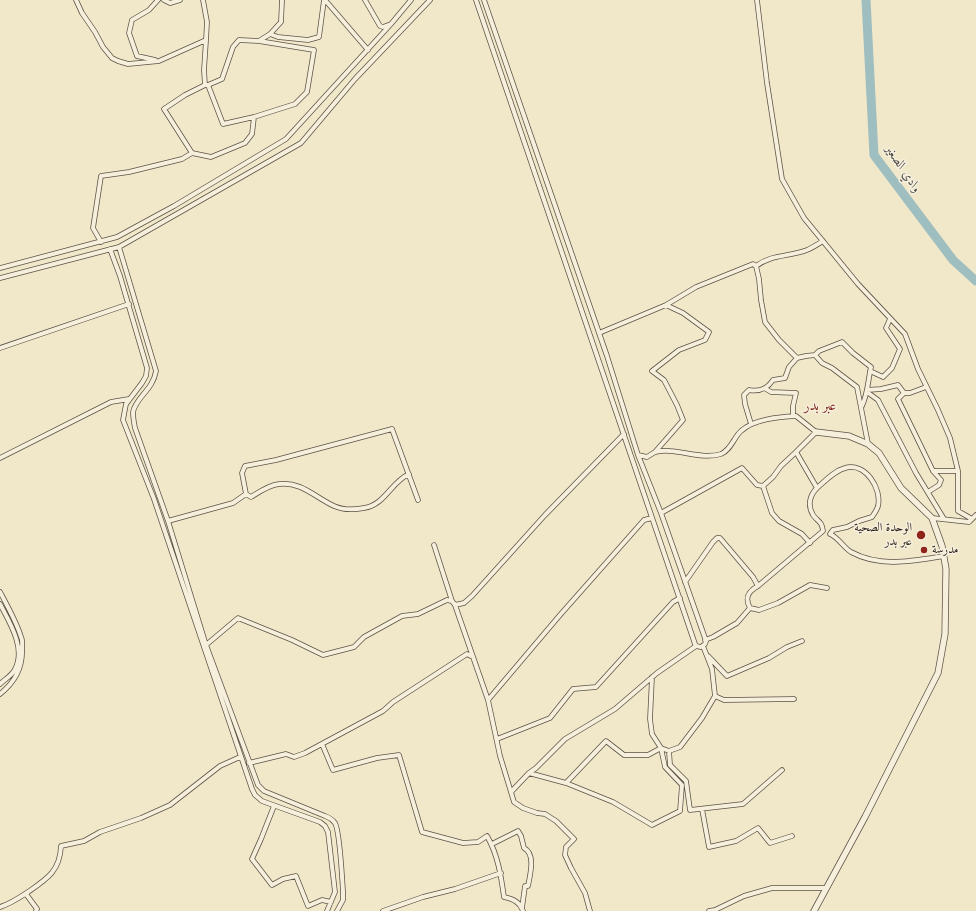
<!DOCTYPE html>
<html>
<head>
<meta charset="utf-8">
<style>
  body { margin:0 }
  canvas { display:block; background:#f1e7c9 }
</style>
</head>
<body>
<canvas width="976" height="911"></canvas>
<script>
const g = document.querySelector('canvas').getContext('2d');
g.lineJoin = 'round';
function stroke(path, color, width, dash) { g.strokeStyle = color; g.lineWidth = width; g.lineCap = dash ? 'butt' : 'round'; g.setLineDash(dash || []); g.stroke(path); }
function drawText(font, color, halo, rows, align = 'center') {
  g.font = font + ' "Old Standard TT",Amiri,serif'; g.lineWidth = 3; g.setLineDash([]); g.textBaseline = 'middle'; g.strokeStyle = halo; g.fillStyle = color; for (const [text, x, y, turn = 0] of rows) {
    g.save(); g.translate(x, y); g.rotate((+turn || 0) * Math.PI / 180); g.textAlign = isNaN(turn) ? turn : align; if (halo) g.strokeText(text, 0, 0); g.fillText(text, 0, 0); g.restore();
  }
}
stroke(new Path2D(`
  M866,0L874,155L953,260L976,281`), '#9fbec0', 9);
const minor = new Path2D(`
  M76,0L82,13L95,32L103,47L112,58L118,61L128,64L159,61L206,40L207,22L203,0
  M164,0L170,3L180,0
  M325,0L368,50
  M365,0L380,26L383,27L391,24L411,0
  M476,0L695,644L696,646L701,647L705,644L706,641L661,513L638,455L607,356L484,0
  M757,0L767,83L782,179L804,218L858,284L905,334L918,369L938,410L950,438L958,471V511L972,519
  M270,34L281,22L282,0
  M206,40L204,70L205,85H208L222,79L233,47L239,40L259,41L270,34L278,37L308,40L319,37L324,0
  M155,60L137,56L129,33L132,20L149,10L158,0
  M205,85L185,95L164,109L192,153L211,157L245,143L252,134L254,117
  M208,85L223,124L254,117L295,104L307,92L314,50L259,41
  M101,242L93,228L101,176L129,172L182,159L192,153
  M119,247L156,371C153,390 136,397 133,412C133,418 134,423 135,428L168,521L206,645L258,785L264,791L325,816C328,817 332,819 335,823C340,832 342,878 343,891V900L337,911
  M110,249L120,276L147,368L146,376L142,383L126,404L123,420L154,499L252,789L255,795L262,801L320,822L325,826L328,832L335,892L327,911
  M0,268L117,237L174,206L286,139L391,24
  M0,278L119,247L301,143L355,79L430,0
  M666,305L696,287L753,264L756,266
  M599,333L666,305L683,313L709,332L705,340L679,350L652,371L664,380L677,405L683,420L655,452L647,457L638,455
  M0,348L129,304
  M815,355L819,351L842,342L853,353L871,367C868,380 868,393 862,406
  M797,358L806,356L815,355L822,363L832,368L857,387L868,444
  M870,371L883,377L892,368L900,349L886,328L890,319
  M766,389L771,392L796,393L793,406V416
  M867,390L881,389L898,385L904,393L898,399L933,471L941,480L939,485L928,492
  M867,392L878,400L916,473L944,519
  M904,393H910L926,387
  M751,424L745,404L744,395L749,390C760,392 767,389 773,380L785,378L789,367L797,358L779,340L765,322L761,300L759,279L756,266C772,254 789,257 807,250C812,248 818,244 823,241
  M655,452C660,451 665,450 670,451C686,452 705,459 721,454C731,450 734,437 741,431C754,419 779,417 796,416L816,432L796,452L817,488C825,481 834,471 845,468C865,462 882,488 878,506C877,510 874,514 872,517L859,521L847,527L833,530L830,534C839,538 843,547 851,552C880,568 913,561 944,556
  M0,458L111,402L129,399
  M933,471H958
  M763,486L772,513L779,521L802,534L810,543
  M246,494L251,497C259,492 269,485 279,484C301,481 316,498 334,506C343,510 354,510 364,508C385,505 391,482 409,474
  M661,513L742,468L757,485L763,486L773,477L781,466L796,452
  M932,518L969,522L976,515
  M168,521L233,503L246,494L242,473L245,466L276,460L392,429L418,500
  M434,545L452,601
  M685,582L713,542L717,538H720L753,577L758,586
  M0,592C7,605 17,623 21,637C23,640 22,645 22,649C23,668 15,682 0,694
  M0,604C10,623 27,650 14,671C11,676 4,680 0,684
  M455,605L464,603L472,596L545,515L624,434
  M750,608L759,610L778,603L810,585L827,588
  M705,640L713,637L737,623L750,608C744,597 749,591 758,586L823,531C822,521 818,522 813,515C807,505 810,495 817,488
  M206,645L238,618L292,640L323,655L354,647L364,637L402,616L418,614L447,600L452,601L455,605L488,700L500,756L514,802L523,808L537,813L545,814L556,821L574,839L566,847L565,855L571,868L585,893L590,911
  M708,656L727,676L769,658L787,647L802,641
  M715,696L724,700L794,699
  M488,700L560,615L644,520L652,518
  M497,739L550,718L573,689L596,687L673,602L680,598
  M322,744L333,770L377,758L399,755L422,832L463,843L478,842L487,836C498,855 501,876 504,897C513,899 520,902 523,911
  M661,748L669,751L680,747L702,718L715,696L712,669L703,646
  M669,751L670,765L686,781L690,810L743,804L782,770
  M249,763L286,754L294,757L305,753L383,711L393,702L467,654L473,657
  M529,773L566,783L606,741L624,755H648L661,748L652,734L650,719L652,677
  M566,783L613,802L652,825L680,811L682,785L665,767L661,748
  M511,792L529,773L536,768L565,739L615,709L657,673L696,646
  M274,806L261,839L252,859L272,885L283,879L296,876L308,906L322,900L331,902
  M702,809L709,847L736,841L758,828L770,843L792,836
  M492,844L518,831L521,836L524,848C536,854 530,875 528,886H525L522,908
  M26,894L37,909L36,911
  M0,907C10,904 19,898 28,892C47,879 60,871 61,846L84,841L100,832L141,818L170,805L220,766L240,757
  M383,911L423,897L455,889L501,873
  M709,911L715,910L744,896L772,888H826`);
const tertiary = new Path2D(`
  M814,911L865,817L938,673L945,634L946,569L942,546L932,518L901,488L879,453L868,444L849,436L816,432`);
stroke(minor, '#5d5247', 5.5);
stroke(tertiary, '#5d5247', 7);
stroke(minor, '#f6efdc', 4);
stroke(tertiary, '#f6efdc', 5.5);
for (const [x, y, r, color] of [
  [921,535,5,"#8f2418"],
  [924,550,4,"#8f2418"]
]) { const dot = new Path2D(); dot.arc(x, y, r, 0, 2 * Math.PI); g.fillStyle = color; g.fill(dot); stroke(dot, '#f6efdc', 1.5); }
drawText('12px', '#2c201c', '#f6efdc', [
  ["الوحدة الصحية",912,528],
  ["عبر بدر",912,542],
  ["مدرسة",932,550,"left"]
], 'right');
drawText('italic 13px', '#4e4f4d', '#f6efdc', [
  ["وادي الصغير",903,169,56]
]);
drawText('14px', '#7a1f14', '#f6efdc', [
  ["عبر بدر",820,406]
]);
</script>
</body>
</html>
